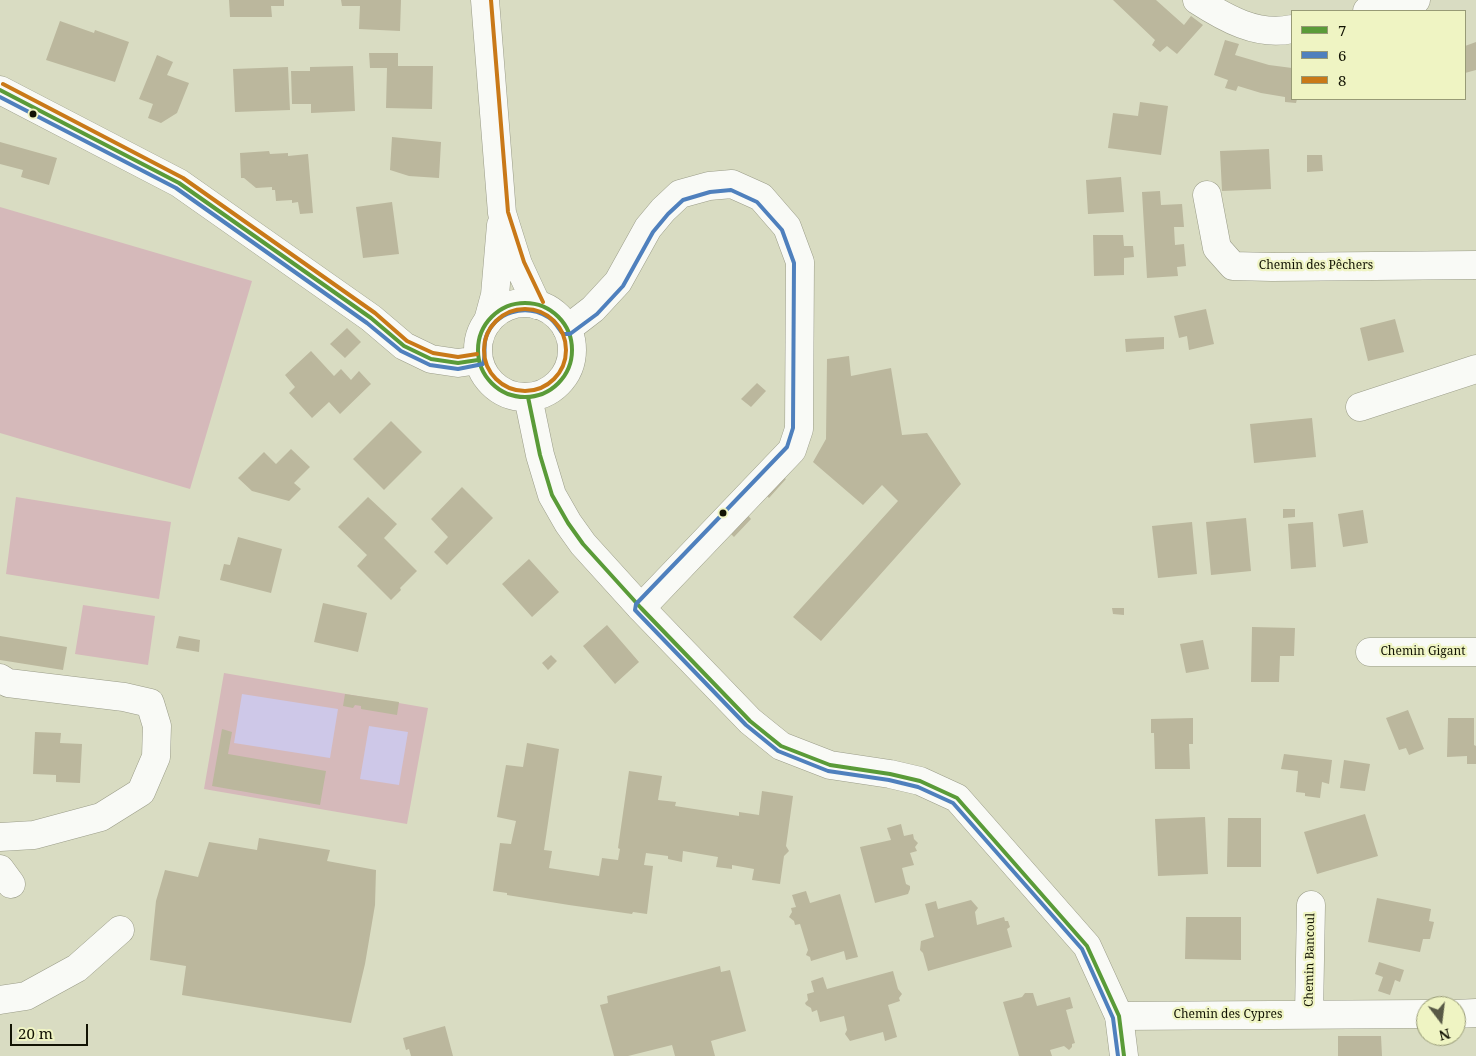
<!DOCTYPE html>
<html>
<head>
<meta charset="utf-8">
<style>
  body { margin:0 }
  #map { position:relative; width:1476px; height:1056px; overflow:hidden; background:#d9dcc2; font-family:"Noto Serif",serif }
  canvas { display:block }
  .legend { position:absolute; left:1291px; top:10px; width:175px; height:90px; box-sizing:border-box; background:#eff4c3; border:1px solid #979a76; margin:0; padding:6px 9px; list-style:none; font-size:15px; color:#121303 }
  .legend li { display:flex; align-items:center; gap:10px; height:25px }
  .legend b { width:25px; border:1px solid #979a76 }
  .north { position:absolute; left:1416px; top:996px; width:50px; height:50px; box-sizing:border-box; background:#eff4c3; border:1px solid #979a76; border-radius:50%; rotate:165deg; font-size:14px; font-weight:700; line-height:20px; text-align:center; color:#121303 }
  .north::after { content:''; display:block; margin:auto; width:18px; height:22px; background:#585946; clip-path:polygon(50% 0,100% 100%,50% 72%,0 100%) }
  .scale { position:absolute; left:10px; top:1024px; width:78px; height:22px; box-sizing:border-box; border:2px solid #121303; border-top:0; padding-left:6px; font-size:15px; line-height:18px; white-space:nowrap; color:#121303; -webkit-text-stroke:4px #eff4c3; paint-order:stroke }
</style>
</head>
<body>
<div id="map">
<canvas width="1476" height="1056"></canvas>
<ul class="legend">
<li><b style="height:6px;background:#5a9b38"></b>7</li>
<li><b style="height:6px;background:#4f80bd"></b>6</li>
<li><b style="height:6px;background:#c97918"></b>8</li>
</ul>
<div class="north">N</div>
<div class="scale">20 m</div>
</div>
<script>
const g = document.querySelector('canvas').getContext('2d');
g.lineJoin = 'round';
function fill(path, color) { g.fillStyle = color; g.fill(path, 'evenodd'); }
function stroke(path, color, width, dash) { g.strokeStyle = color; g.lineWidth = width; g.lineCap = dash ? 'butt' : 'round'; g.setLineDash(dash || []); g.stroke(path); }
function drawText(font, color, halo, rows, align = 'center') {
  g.font = font + ' "Noto Serif",serif'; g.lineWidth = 4.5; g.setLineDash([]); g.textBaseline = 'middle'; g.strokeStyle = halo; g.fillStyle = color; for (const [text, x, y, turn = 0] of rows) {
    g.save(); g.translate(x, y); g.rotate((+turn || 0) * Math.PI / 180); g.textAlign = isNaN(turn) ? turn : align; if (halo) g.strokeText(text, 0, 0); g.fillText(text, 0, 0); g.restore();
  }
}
fill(new Path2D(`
  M0,207L252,281L190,489L0,433Z
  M16,497L171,522L159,599L6,574Z
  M83,605L155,616L148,665L75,654Z
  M224,673L428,708L407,824L204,789Z`), '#d5b9ba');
fill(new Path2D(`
  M242,694L338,709L330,758L234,743Z
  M369,726L408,732L399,785L360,779Z`), '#cec8e8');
fill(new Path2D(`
  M229,0H284V6H271L272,17H230Z
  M341,0H401L400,31L359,29L360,6H342Z
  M1113,0H1156L1184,25L1191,16L1203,25L1177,54L1167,46L1160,52L1152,45L1155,40Z
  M60,21L94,33L95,30L129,42L115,82L46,60Z
  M1225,40L1239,44L1235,55L1269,65L1292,68V99H1297L1296,103L1285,102V97L1261,93L1238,86L1236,91L1225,88L1228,80L1214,75Z
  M1476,42V70L1465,73V46Z
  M369,53H398V66H433L432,109L386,108L387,68H370Z
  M157,55L173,62L167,75L189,83L177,113L161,123L148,118L153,104L139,99Z
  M353,66L355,111L311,113V104H292L291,71H310V67Z
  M288,67L290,110L235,112L233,69Z
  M1140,102L1168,106L1161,155L1108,148L1113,113L1138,116Z
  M392,137L441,142L439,178L409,176L390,170Z
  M0,142L57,158L49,185L21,177L23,170L0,164Z
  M1269,149L1271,189L1222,191L1220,151Z
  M269,151L270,154L288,153V156L308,154L313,213L300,214L298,202L292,203V200L276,201L275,190H272V187L256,188L244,178H241L240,153Z
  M1307,155H1322L1323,171L1307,172Z
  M1121,177L1124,212L1088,214L1086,180Z
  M1160,191L1161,205L1182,204L1184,227H1174L1175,245L1184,244L1186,266L1177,267L1178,276L1147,278L1142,192Z
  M392,202L399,254L363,258L356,207Z
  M1093,235H1123L1124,246H1133L1134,257L1124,258V275L1094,276Z
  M1206,309L1214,344L1189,350L1187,336L1179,338L1174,316Z
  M1395,319L1404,352L1368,361L1360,328Z
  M347,328L361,342L345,358L330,344Z
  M1164,337V349L1126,352L1125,339Z
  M311,351L334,376L341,369L351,380L359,371L371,384L340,414L329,402L312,418L289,393L295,387L285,375Z
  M849,356L851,376L891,368L902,435L927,433L961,484L821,641L793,617L898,501L882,485L863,505L813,462L826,439L827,359Z
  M757,383L766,391L751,407L741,399Z
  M1312,418L1316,457L1254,463L1250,424Z
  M391,421L422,452L384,490L353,459Z
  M291,449L310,467L294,483L301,489L289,501L252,491L238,478L264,452L276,464Z
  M781,475L786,479L769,498L764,493Z
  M462,487L493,518L447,565L434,552L448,537L431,519Z
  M368,497L397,524L384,538L417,571L400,588L401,590L391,600L357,566L367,555L338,527Z
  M1283,509H1295V517L1283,518Z
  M1363,510L1368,543L1343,547L1338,514Z
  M746,513L751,519L734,537L729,532Z
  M1246,518L1251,571L1211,575L1206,522Z
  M1192,522L1197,574L1158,578L1152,526Z
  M1313,522L1316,567L1291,569L1288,524Z
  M238,537L282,549L271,593L220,580L224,564L230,565Z
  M529,559L559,592L532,617L502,584Z
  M323,603L367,613L358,652L314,642Z
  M1112,608H1124V615L1113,614Z
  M607,625L639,662L615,684L583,646Z
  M1252,627L1295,628L1294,656H1280L1279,682H1251Z
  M0,636L67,647L63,670L0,660Z
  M179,636L200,640L199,652L176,648Z
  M1203,640L1209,669L1186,673L1180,644Z
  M551,655L557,661L548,670L542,663Z
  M345,694L399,702L397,715L361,709V706L355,705L353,708L343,706Z
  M1408,710L1424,749L1409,755L1406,748L1399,750L1386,718Z
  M1193,718V744H1189L1190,769H1155L1154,733H1151V719Z
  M1448,718H1474V745L1476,746V764H1467V756L1447,757Z
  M222,729L232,732L228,754L326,771L320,805L212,786Z
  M35,732L61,733L60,743L82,744L80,783L56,782V775L33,774Z
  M527,743L559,749L544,850L552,851L549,868L599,876L602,858L618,860L620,849L618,848L629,771L662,776L658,800L676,802L675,806L739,816V812L759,815L762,791L793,796L786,846L789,851L784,856L780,884L752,880L754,869L732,865V869L716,867L718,857L683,851L682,862L668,859V856L646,853L644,865L653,866L647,914L633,912L632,914L569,905L507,895V893L493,891L500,843L511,844L516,821L497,817L506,765L523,767Z
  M1284,754L1332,760L1329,784L1322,782L1320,798L1305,796V793L1296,792L1298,771L1281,769Z
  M1344,760L1370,764L1365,791L1340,788Z
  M1365,814L1378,856L1317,874L1304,832Z
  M1205,817L1208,874L1158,876L1155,819Z
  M1228,818H1261V867H1227Z
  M901,824L904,836L913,834L914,839L918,843L915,847L917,851L910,853L914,865L902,868L906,884L910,886V889L908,894L875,903L860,847L891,840L887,828Z
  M259,838L330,850L327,861L376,870L375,905L365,964L351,1023L182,995L186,966L150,960L156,901L165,870L198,877L209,842L257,850Z
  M806,891L810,903L840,894L858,957L846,960L844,951L811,961L810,957L806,955L808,950L800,924L795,925L794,921L789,917L792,912L791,908L796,907L792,895Z
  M1377,898L1431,909L1429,921L1434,922L1430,939H1423L1420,952L1368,942Z
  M971,900L978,908L975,912L977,925L1004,917L1005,921H1008L1010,927L1007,929L1012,947L928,971L923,953L920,950L921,941L934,937L925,904L936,901L938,909Z
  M1186,917H1241V960L1185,959Z
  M1379,962L1404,970L1400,982L1395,980L1390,995L1378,991L1383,977L1375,974Z
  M720,966L721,972L730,970L746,1031L711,1041L715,1056H675L672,1045L628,1056H614L600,1005L608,1003L607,996Z
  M893,971L898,989L902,994L899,998L900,1001L888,1005L897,1037L885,1041L883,1032L850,1041L845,1034L847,1030L844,1016L820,1022L817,1010L812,1012L811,1008L806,1005L805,1003L808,1000L807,994L814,992L811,981L823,977L827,989Z
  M1025,993H1033L1037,1006L1070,997L1073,1008L1066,1010L1075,1043L1072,1044V1047L1069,1050L1064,1046L1050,1050L1052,1056H1019L1003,1002L1022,997Z
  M445,1026L453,1056H411L409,1049L406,1050L403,1038Z
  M1338,1036H1381L1382,1056H1338Z`), '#bbb79d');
const street = new Path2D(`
  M485,0L502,213L518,264L537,305
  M1197,0C1225,18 1258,37 1292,29
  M1367,11L1416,0
  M1207,195L1217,248L1233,266L1272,267L1476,265
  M488,321L495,295L501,225
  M567,329L593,309L618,282L648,228L663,210L680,194L709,186L732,184L761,197L787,227L800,262L799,429L792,450L641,608
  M1360,407L1476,369
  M1370,652H1476
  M0,678L8,683L124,697L150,703L157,726L156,757L141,792L101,817L34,835L0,837
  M0,869L11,884
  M0,1000L26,996L77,968L120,930
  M1309,1014L1311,905
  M1456,1014L1476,1013
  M1119,1016L1426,1014`);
const secondary = new Path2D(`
  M0,90L179,183L371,318L404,346L431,359L458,363L478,360
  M478 350a47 47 0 1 1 94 0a47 47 0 1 1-94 0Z
  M528,397L540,455L552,495L568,523L583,544L641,608L750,721L781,746L830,765L890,774L920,781L957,798L1087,946L1119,1016L1124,1056`);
stroke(street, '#9a9c88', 29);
stroke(secondary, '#9a9c88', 29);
stroke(street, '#f9faf6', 28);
stroke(secondary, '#f9faf6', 28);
stroke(new Path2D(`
  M0,90L179,183L371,318L404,346L431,359L458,363L478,360
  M478 350a47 47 0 1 1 94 0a47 47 0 1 1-94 0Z
  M528,397L540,455L552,495L568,523L583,544L641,608L750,721L781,746L830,765L890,774L920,781L957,798L1087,946L1119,1016L1124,1056`), '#5a9b38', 4);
stroke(new Path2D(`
  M0,97L176,188L367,323L401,351L430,365L458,369L483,364C486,356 483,346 486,337C495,312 525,303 548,317C555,321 558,328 563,334H570L597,314L623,286L653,232L668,214L683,200L710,192L731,190L757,202L782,230L794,263L793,428L787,447L636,604L635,610L746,725L778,751L828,771L889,780L918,787L953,803L1082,949L1113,1018L1118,1056`), '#4f80bd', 4);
stroke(new Path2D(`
  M491,0L508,212L524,262L543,302
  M3,84L183,178L375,313L407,341L433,353L458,357L477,354
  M484 350a41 41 0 1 1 82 0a41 41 0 1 1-82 0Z`), '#c97918', 4);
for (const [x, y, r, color] of [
  [33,114,4.5,"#121303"],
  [723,513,4.5,"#121303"]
]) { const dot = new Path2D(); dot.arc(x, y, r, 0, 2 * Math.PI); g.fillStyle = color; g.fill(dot); stroke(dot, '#eff4c3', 2); }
drawText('12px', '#121303', '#eff4c3', [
  ["Chemin des Pêchers",1316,266],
  ["Chemin Gigant",1423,652],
  ["Chemin Bancoul",1310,960,-89],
  ["Chemin des Cypres",1228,1015]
]);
</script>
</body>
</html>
